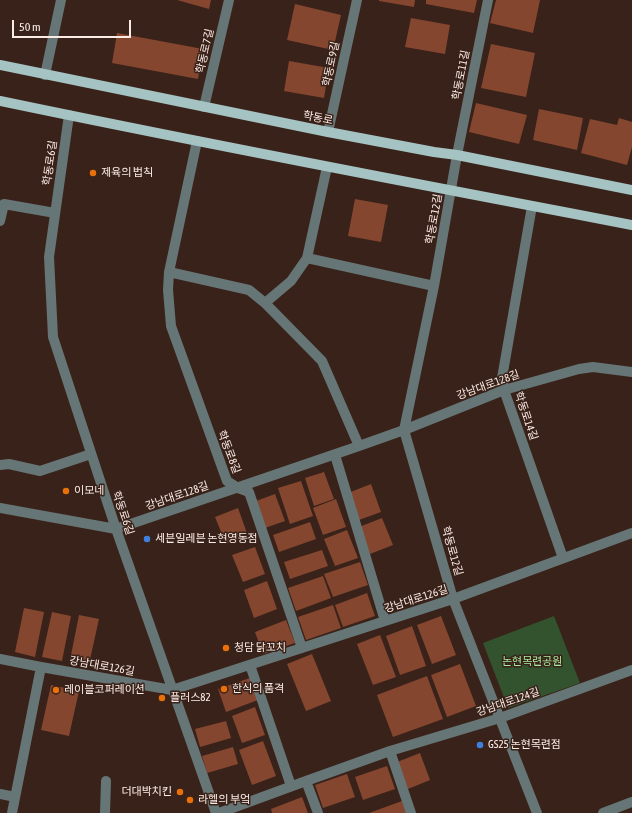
<!DOCTYPE html>
<html>
<head>
<meta charset="utf-8">
<style>
  body { margin:0 }
  #map { position:relative; width:632px; height:813px; overflow:hidden; background:#392219; font-family:"Asap Condensed",sans-serif }
  canvas { display:block }
  .scale { position:absolute; left:12px; top:20px; width:119px; height:18px; box-sizing:border-box; border:2px solid #fcece6; border-top:0; padding-left:5px; font-size:12px; line-height:14px; white-space:nowrap; color:#fcece6; -webkit-text-stroke:3px #392219; paint-order:stroke }
</style>
</head>
<body>
<div id="map">
<canvas width="632" height="813"></canvas>
<div class="scale">50 m</div>
</div>
<script>
const g = document.querySelector('canvas').getContext('2d');
g.lineJoin = 'round';
function fill(path, color) { g.fillStyle = color; g.fill(path, 'evenodd'); }
function stroke(path, color, width, dash) { g.strokeStyle = color; g.lineWidth = width; g.lineCap = dash ? 'butt' : 'round'; g.setLineDash(dash || []); g.stroke(path); }
function drawText(font, color, halo, rows, align = 'center') {
  g.font = font + ' "Asap Condensed","Noto Sans KR",sans-serif'; g.lineWidth = 3; g.setLineDash([]); g.textBaseline = 'middle'; g.strokeStyle = halo; g.fillStyle = color; for (const [text, x, y, turn = 0] of rows) {
    g.save(); g.translate(x, y); g.rotate((+turn || 0) * Math.PI / 180); g.textAlign = isNaN(turn) ? turn : align; if (halo) g.strokeText(text, 0, 0); g.fillText(text, 0, 0); g.restore();
  }
}
fill(new Path2D(`
  M554,616L580,683L508,708L483,643Z`), '#33532f');
fill(new Path2D(`
  M177,0H211L209,9Z
  M379,0H415L414,7L379,1Z
  M426,0H477L474,13L426,4Z
  M496,0H540L533,33L490,23Z
  M295,4L341,15L333,50L287,40Z
  M411,18L450,25L445,54L405,47Z
  M117,33L203,49L198,79L112,63Z
  M491,44L535,53L526,97L481,88Z
  M289,61L329,68L324,98L284,91Z
  M476,103L527,115L519,144L469,132Z
  M539,109L583,118L577,150L533,140Z
  M619,118L632,122V147L627,165L581,153L590,119L617,125Z
  M355,199L388,205L381,242L348,236Z
  M324,472L334,499L314,506L305,478Z
  M301,481L313,516L290,524L278,488Z
  M371,484L381,512L359,520L348,493Z
  M275,494L285,521L265,528L256,501Z
  M336,499L346,527L323,535L313,508Z
  M238,508L248,536L226,544L215,517Z
  M382,518L393,545L370,554L359,527Z
  M310,522L316,539L279,552L273,535Z
  M347,530L358,558L335,566L324,539Z
  M255,547L265,574L243,582L232,555Z
  M322,550L328,566L290,579L284,562Z
  M360,562L368,585L333,597L324,574Z
  M323,576L331,598L296,611L288,588Z
  M267,581L277,609L254,618L244,590Z
  M367,593L375,616L343,627L335,605Z
  M333,605L341,628L306,640L298,617Z
  M24,608L44,612L35,657L15,652Z
  M52,612L71,616L62,661L42,657Z
  M79,615L99,619L89,664L70,660Z
  M441,616L456,655L432,664L417,625Z
  M286,620L295,643L263,654L255,632Z
  M412,626L426,666L400,675L386,636Z
  M380,635L396,677L373,685L357,644Z
  M312,654L331,701L306,711L287,664Z
  M460,664L476,706L447,717L431,675Z
  M427,676L443,719L393,737L377,695Z
  M250,678L258,700L226,712L218,689Z
  M51,685L79,691L69,736L41,730Z
  M255,707L265,735L242,743L232,716Z
  M226,721L231,738L200,747L195,729Z
  M263,741L276,776L252,785L239,750Z
  M233,747L238,764L207,773L202,756Z
  M420,753L430,780L408,789L397,762Z
  M387,766L395,789L363,800L355,777Z
  M347,774L355,797L323,808L315,785Z
  M302,797L308,813H272L271,809Z
  M402,801L406,813H369Z`), '#85462f');
stroke(new Path2D(`
  M488,0L457,155L434,286L404,430L453,599L537,813
  M45,75L61,0
  M204,107L229,0
  M69,115L49,257L53,337L116,529L216,813
  M328,132L357,0
  M197,141L169,272L168,290L171,326L227,481L238,488L249,492L302,648
  M532,206L502,378L504,390L563,558
  M0,221L4,204L55,213
  M307,258L327,167
  M169,272L249,290L265,303L322,361L359,446
  M265,303L291,281L307,258L434,286
  M335,455L385,621
  M0,465L9,464L40,471L91,454
  M0,508L116,529L359,446L404,430L504,390L579,369L593,367L632,372
  M0,659L41,667L172,690L453,599L632,533
  M250,665L291,786
  M390,751L411,813
  M306,781L318,813
  M0,794L15,797
  M12,813L41,667
  M105,813L106,781
  M219,813L306,781L390,751L500,718L632,670
  M603,813L632,802`), '#667575', 10);
stroke(new Path2D(`
  M0,65L328,132L434,152L457,155L632,190
  M0,101C210,145 421,185 632,225`), '#a4c3c2', 10);
for (const [x, y, r, color] of [
  [93,173,4,"#e8710a"],
  [66,491,4,"#e8710a"],
  [147,539,4,"#3f7fe0"],
  [226,648,4,"#e8710a"],
  [224,689,4,"#e8710a"],
  [56,690,4,"#e8710a"],
  [162,698,4,"#e8710a"],
  [480,745,4,"#3f7fe0"],
  [180,792,4,"#e8710a"],
  [190,800,4,"#e8710a"]
]) { const dot = new Path2D(); dot.arc(x, y, r, 0, 2 * Math.PI); g.fillStyle = color; g.fill(dot); stroke(dot, '#392219', 1.5); }
drawText('11px', '#fcece6', '#392219', [
  ["학동로7길",205,51,-77],
  ["학동로9길",331,64,-78],
  ["학동로11길",461,75,-79],
  ["학동로",318,118,11],
  ["학동로6길",50,163,-82],
  ["학동로12길",434,219,-80],
  ["강남대로128길",488,385,-20],
  ["학동로14길",526,416,71],
  ["학동로8길",229,452,69],
  ["강남대로128길",177,496,-19],
  ["학동로6길",123,513,71],
  ["학동로12길",452,551,74],
  ["강남대로126길",416,599,-18],
  ["강남대로126길",102,666,10],
  ["강남대로124길",508,702,-19]
]);
drawText('11px', '#fcece6', '#392219', [
  ["제육의 법칙",101,173],
  ["이모네",74,491],
  ["세븐일레븐 논현영동점",155,539],
  ["청담 닭꼬치",234,648],
  ["한식의 품격",232,689],
  ["레이블코퍼레이션",64,690],
  ["플러스82",170,698],
  ["GS25 논현목련점",488,745],
  ["더대박치킨",172,792,"right"],
  ["라헬의 부엌",198,800]
], 'left');
drawText('11px', '#a6ea9d', '#392219', [
  ["논현목련공원",532,662]
]);
</script>
</body>
</html>
